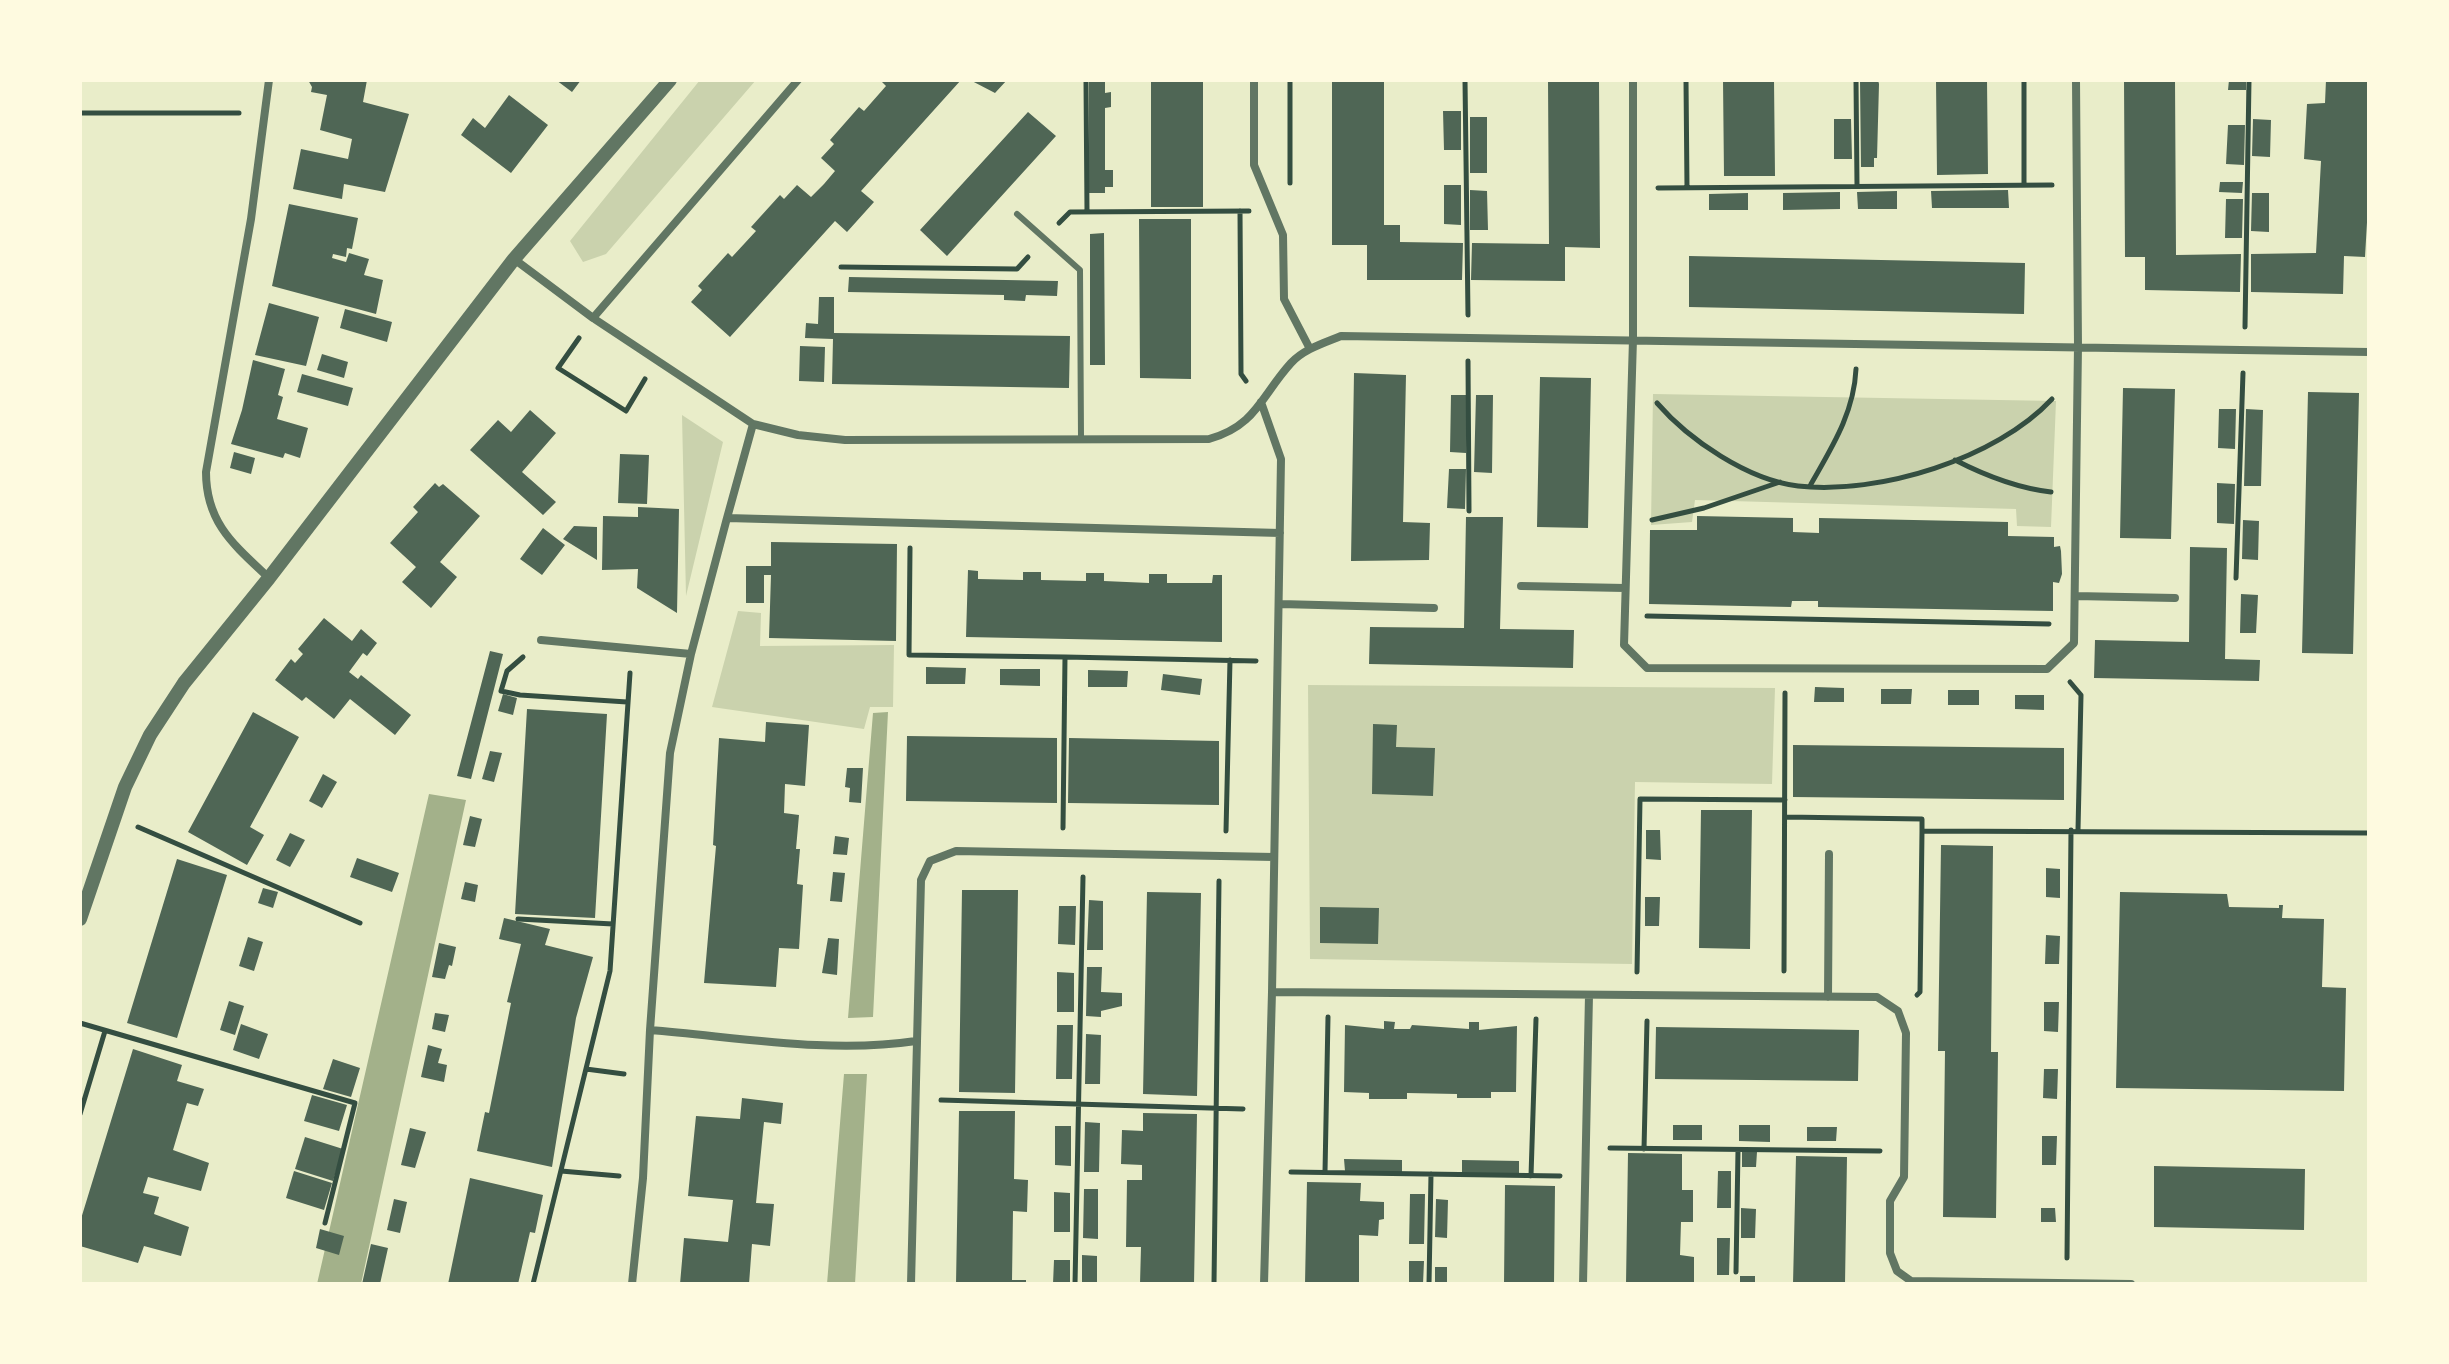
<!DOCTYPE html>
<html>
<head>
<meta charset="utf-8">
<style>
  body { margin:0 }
  #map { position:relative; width:2449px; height:1364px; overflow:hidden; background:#e9edc9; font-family:Figtree,sans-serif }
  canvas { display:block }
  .frame { position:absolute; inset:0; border:82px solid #fefae0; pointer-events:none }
</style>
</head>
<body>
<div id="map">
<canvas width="2449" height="1364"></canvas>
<div class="frame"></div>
</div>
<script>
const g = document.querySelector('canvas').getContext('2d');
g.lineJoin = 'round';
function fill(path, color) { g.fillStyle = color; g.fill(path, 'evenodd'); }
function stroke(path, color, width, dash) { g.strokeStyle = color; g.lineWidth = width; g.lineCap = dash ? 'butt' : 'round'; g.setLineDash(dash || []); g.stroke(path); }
fill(new Path2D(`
  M700,80H756L606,254L583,262L570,241Z
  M1653,394L2056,401L2051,527L2017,526L2016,509L1695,500L1692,522L1651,525Z
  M682,415L723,442L686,596Z
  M738,611L761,613L760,646L894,645L893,707H870L864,729L712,707Z
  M1308,685L1775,688L1772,784L1635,782L1632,964L1310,959Z`), '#cad2ad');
fill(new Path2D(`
  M888,712L873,1017L848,1018L873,713Z
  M429,794L466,800L361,1284H317Z
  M844,1074H867L855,1284H827Z`), '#a3b18a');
fill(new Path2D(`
  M308,80H367L363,102L409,114L385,192L344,184L342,199L293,189L301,149L348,159L352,139L320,130L327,95L311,92L312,87Z
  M556,80H581L572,92Z
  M884,80H961L861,191L874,202L847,232L835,221L730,337L691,302L702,290L698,286L728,253L732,257L756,231L751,227L780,195L784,199L797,185L811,197L824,184L835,171L821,158L834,144L830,140L859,107L864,111L886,86L882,82Z
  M970,80H1007L995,93Z
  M1089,80H1105V93L1111,92V107L1105,108V170H1113V187H1105V193H1089Z
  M1151,80H1203V207H1151Z
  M1332,80H1384V225H1400V242L1463,243L1462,280H1367V245H1332Z
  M1548,80H1599L1600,248L1565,247V281L1471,280L1472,243L1549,244Z
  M1723,80H1774L1775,176H1724Z
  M1860,80H1878L1879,84L1877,158H1874V167H1861Z
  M1936,80H1987L1988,174L1937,175Z
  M2124,80H2175L2176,255L2241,254L2240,292L2145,290V257H2125Z
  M2229,80H2246V90H2228Z
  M2326,80H2369V188L2365,257L2344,256L2343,294L2251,292V254L2316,253L2321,161L2304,159L2307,104L2325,103Z
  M509,95L548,125L511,173L461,135L473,118L485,128Z
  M1443,111H1461V150H1444Z
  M1028,112L1056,136L947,256L920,230Z
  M1470,117H1487V173H1470Z
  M1834,119H1851L1852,159H1834Z
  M2253,119L2271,120L2270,157L2252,156Z
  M2228,125H2245L2244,165L2226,164Z
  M2220,182H2243L2242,193L2219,192Z
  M1444,185H1461V225L1444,224Z
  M1470,190L1487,191L1488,230H1470Z
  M2008,190L2009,208H1932L1931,191Z
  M1897,191V209H1858L1857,192Z
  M1840,192V209L1783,210V193Z
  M1748,193V210H1709V194Z
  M2252,193H2269V232L2251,231Z
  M2226,199H2243L2242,238H2225Z
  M289,204L358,218L352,249L347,248L346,257L333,254L332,258L346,262L349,253L369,259L364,275L383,280L376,314L272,286Z
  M1139,219H1191V379L1140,378Z
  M1104,233L1105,365H1090V234Z
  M1689,256L2025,263L2024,314L1689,307Z
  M849,277L1058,281L1057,296L1026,295L1025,301L1004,300V295L848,292Z
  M819,297H834V333L1070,336L1069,388L832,384L833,339L805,338L806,323L818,324Z
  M269,303L319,317L306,366L255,355Z
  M345,309L392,322L387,342L340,328Z
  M800,346L825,347L824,382L799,381Z
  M322,354L348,362L344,378L317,370Z
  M253,360L285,369L278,395L283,397L277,419L308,428L300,458L285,453L283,458L231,444L242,410Z
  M1354,373L1406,375L1403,522L1430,523L1429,560L1351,561Z
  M302,374L353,388L348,406L297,392Z
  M1540,377L1591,378L1588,528L1537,527Z
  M2123,388L2175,389L2171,539L2120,538Z
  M2308,392L2359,393L2353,654L2302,653Z
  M1451,395H1467L1466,453L1450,452Z
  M1476,395H1493L1492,473L1474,472Z
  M2219,409H2236L2235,449L2218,448Z
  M2246,409L2263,410L2261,486H2244Z
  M530,410L556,433L522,472L556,502L543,515L470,450L498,420L511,432Z
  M234,452L255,458L251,474L230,468Z
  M620,454L649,455L647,504L618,503Z
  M1449,469H1466L1465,509L1447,508Z
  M435,483L439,487L443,484L480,516L440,562L457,577L431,608L402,582L416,567L390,543L418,512L413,507Z
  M2217,483L2235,484L2234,524L2217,523Z
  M638,507L679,509L677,613L637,588L638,569L602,570L603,516L638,517Z
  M1697,516L1793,518V532L1819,533V518L2008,522V536L2054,537V547L2060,546L2061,551L2062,574L2059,583L2053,582V611L1818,607V601H1792L1791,607L1649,604L1650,530H1697Z
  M1466,517H1503L1500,629L1574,630L1573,668L1369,664L1370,627L1464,628Z
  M2243,520L2259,521L2258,560L2242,559Z
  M574,526L597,527V560L563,539Z
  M543,528L565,545L542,575L520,559Z
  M771,542L897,544L896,641L769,638L771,575H764V603H746V566H771Z
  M2190,547L2227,548L2225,659L2260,660L2259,681L2094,678L2095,640L2189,642Z
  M968,570L978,571V579L1023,580V572H1041V580L1086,581V573H1104V581L1149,583V574H1167V583H1212L1213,575H1222V642L966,637Z
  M2241,594L2258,595L2256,633H2240Z
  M324,618L352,641L361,629L377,643L367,656L363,653L349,672L358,679L361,675L411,715L395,735L350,699L334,719L306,697L302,701L275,680L291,659L295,663L303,654L298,649Z
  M490,651L503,654L471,779L457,776Z
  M926,667L966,668L965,684H926Z
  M1000,669H1040V686L1000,685Z
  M1088,670L1128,671L1127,687H1088Z
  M1163,674L1202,679L1200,695L1161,690Z
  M1815,687L1844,688V702H1814Z
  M1881,689H1912L1911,704H1881Z
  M1948,690H1979V705H1948Z
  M503,694L517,698L513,715L498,711Z
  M2015,695H2044V710L2015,709Z
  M527,709L607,714L595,918L515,914Z
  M253,712L299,737L250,827L264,835L247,865L188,832Z
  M766,722L809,725L805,786L785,784L784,813L799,815L796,849H800L797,884L803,885L799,949L779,948L776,987L704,983L716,846L713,845L719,738L765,742Z
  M1373,724L1397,725L1396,747L1435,748L1433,796L1372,794Z
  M907,736L1057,738V803L906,801Z
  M1069,738L1219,741V805L1068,803Z
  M1793,745L2064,748V800L1793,797Z
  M490,751L502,753L494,782L482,779Z
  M847,768H863L861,803L849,802L850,788L845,787Z
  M323,774L337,782L322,808L309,801Z
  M1701,810H1752L1750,949L1699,948Z
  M470,816L482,819L475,847L463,845Z
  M1646,830H1660L1661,860L1646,859Z
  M290,833L305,840L290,867L276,860Z
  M835,836L849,838L847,855L833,854Z
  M1941,845L1993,846L1991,1052H1998L1996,1218L1943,1217L1945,1051H1938Z
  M357,858L399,873L392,892L350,877Z
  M177,859L227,875L177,1038L127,1023Z
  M2046,868L2060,869V898L2046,897Z
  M833,872L845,873L842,902L830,901Z
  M465,882L478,885L475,902L461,899Z
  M263,888L278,892L273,908L258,903Z
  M962,890H1018L1015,1093L959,1092Z
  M1147,892L1201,893L1197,1096L1143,1094Z
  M2120,892L2227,894L2229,907L2279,908V905H2283L2282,918L2324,919L2322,987L2346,988L2344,1091L2116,1088Z
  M1645,897H1660L1659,926H1645Z
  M1089,900L1103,901V950H1087Z
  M1059,906H1076L1075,945L1058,944Z
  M1320,907L1379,908L1378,944L1320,943Z
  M504,918L550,929L545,945L593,957L576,1018L552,1167L477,1151L485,1112L489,1113L511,1003L507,1002L521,944L499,939Z
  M2046,935L2060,936L2059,964H2045Z
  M248,937L263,942L254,971L239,966Z
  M828,938L839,939L837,975L822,973Z
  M439,943L456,947L452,966L449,965L445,979L432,977Z
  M1087,967H1102L1101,992L1122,993V1006L1101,1011V1017L1086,1016Z
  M1057,972L1074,973V1012H1057Z
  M229,1001L244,1006L235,1035L220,1030Z
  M2044,1002H2059L2058,1032L2044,1031Z
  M435,1013L449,1015L445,1032L432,1029Z
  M1384,1021L1395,1022L1394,1029H1410L1412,1025L1469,1029V1022H1479V1030L1517,1026L1516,1092H1491V1098H1457V1094L1407,1093V1099H1369V1093L1344,1092L1345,1025L1384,1029Z
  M241,1024L268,1034L259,1059L233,1050Z
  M1057,1025H1073L1072,1079H1056Z
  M1656,1027L1859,1030L1858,1081L1655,1079Z
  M1086,1034L1101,1035L1100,1084H1085Z
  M428,1045L442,1049L438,1063L447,1065L444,1082L421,1077Z
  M133,1049L182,1065L177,1081L204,1089L198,1106L187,1103L173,1150L209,1163L201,1191L148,1177L143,1193L159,1197L154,1214L189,1227L181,1256L144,1246L138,1263L80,1246V1222Z
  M333,1059L360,1068L351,1097L323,1089Z
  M2044,1069H2058L2057,1099L2043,1098Z
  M312,1095L347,1105L339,1131L304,1121Z
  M742,1098L783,1103L781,1124L764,1122L760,1162L756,1203L774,1204L770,1246L752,1244L749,1284H680L684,1238L728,1242L733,1200L688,1196L696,1116L740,1119Z
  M959,1111H1015L1014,1179L1028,1180L1027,1212L1013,1211L1012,1280H1026V1284H956Z
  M1143,1113L1197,1114L1194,1284H1140L1141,1247H1126L1127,1180H1142V1165L1121,1164L1122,1130L1143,1131Z
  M1085,1122L1100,1123L1099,1172H1084Z
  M1673,1125H1702V1140H1673Z
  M1739,1125H1770V1142L1739,1141Z
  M1055,1126H1071V1166L1055,1165Z
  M1807,1127H1837L1836,1141H1807Z
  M410,1128L426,1132L415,1168L401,1165Z
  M2042,1136H2057L2056,1165H2042Z
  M305,1137L343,1149L333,1181L295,1169Z
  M1742,1152H1757L1756,1167H1742Z
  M1628,1153L1682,1154V1190H1693V1222H1681L1680,1255L1694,1257V1284H1626Z
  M1796,1156L1847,1157L1845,1284H1793Z
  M1344,1159L1402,1160V1172L1345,1171Z
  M1462,1160L1519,1161V1173H1462Z
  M2154,1166L2305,1169L2304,1230L2154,1227Z
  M294,1171L332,1183L324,1210L286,1198Z
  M1718,1171H1731V1208H1717Z
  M470,1178L543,1195L535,1233L530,1232L518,1284H448Z
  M1307,1182L1361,1183L1360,1201L1384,1202V1219L1379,1220L1378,1236L1359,1235V1284H1305Z
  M1505,1185L1555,1186L1554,1284H1504Z
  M1084,1189H1098V1239L1083,1238Z
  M1054,1192L1070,1193V1232H1054Z
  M1410,1194H1425L1424,1244H1409Z
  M394,1199L407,1202L400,1233L387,1230Z
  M1436,1199L1448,1200L1447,1238L1435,1237Z
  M1741,1208L1756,1209L1755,1238H1741Z
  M2041,1208H2055L2056,1222H2041Z
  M320,1229L344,1236L339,1255L316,1248Z
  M1717,1238H1730L1729,1275H1717Z
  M371,1244L388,1248L380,1284H362Z
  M1082,1255L1097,1256V1284H1082Z
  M1054,1260H1070V1284H1053Z
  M1409,1261H1424L1423,1284H1409Z
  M1435,1267H1447V1284H1435Z
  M1740,1276H1755V1284H1740Z`), '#4f6655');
stroke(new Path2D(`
  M1086,80L1087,212
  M1465,80L1468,315
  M1686,80L1687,188
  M1856,80L1857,186
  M2024,80V185
  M80,113H239
  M1290,183V80
  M1658,188L2052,185
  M1240,211L1241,374L1246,381
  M1059,223L1070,212L1249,211
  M841,267L1017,269L1028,257
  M2245,327L2249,80
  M579,338L558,368L626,411L645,379
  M1468,361L1469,511
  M1657,403C1689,440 1748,480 1798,486C1879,495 1996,459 2052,399
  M1955,460C1986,476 2017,488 2051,492
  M1811,484C1832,447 1854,413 1856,369
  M1652,520L1704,508L1780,482
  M910,548L909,655L1065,657
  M2236,578L2243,373
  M1647,616L2049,624
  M523,657L507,671L501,691L520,695L627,702
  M2070,682L2081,695L2078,830
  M1785,817L1922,819V831L2369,833
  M138,827L360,923
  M1063,828L1065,657L1256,661
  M1226,831L1230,660
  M518,919L613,924
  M1784,971L1785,693
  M1637,972L1640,799L1785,800
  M1917,995L1920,992L1922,831
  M80,1023L355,1103L325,1223
  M586,1069L624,1074
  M941,1100L1243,1109
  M80,1114L105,1031
  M1610,1148L1880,1151
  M1644,1149L1647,1021
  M561,1171L619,1176
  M1291,1172L1560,1176
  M1325,1172L1328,1017
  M1531,1176L1536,1019
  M2067,1258L2071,830
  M1736,1272L1738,1150
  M533,1284L610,971L630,673
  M1075,1284L1083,877
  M1214,1284L1219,881
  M1429,1284L1431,1174`), '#344e41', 5);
stroke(new Path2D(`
  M1017,214L1080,270L1081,438`), '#617663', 6);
stroke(new Path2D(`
  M1254,80V165L1283,235L1284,299L1310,349
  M1633,80V339L1624,645L1647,668L2047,669L2074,643L2078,346L2076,80
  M514,259L593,318L753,424L798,435L845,440L1209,439C1256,426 1261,396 1291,363C1304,349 1324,343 1341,336L2369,352
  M593,318L798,80
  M1261,402L1281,459L1272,992L1264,1284
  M753,424L727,518L1280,533
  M269,578C234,545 206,523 206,472L251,219L269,80
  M1521,586L1625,588
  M2075,596L2175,598
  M1280,604L1434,608
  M541,640L691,654
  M1272,992L1877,997L1898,1011L1906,1033L1904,1177L1890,1201V1253L1897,1271L1911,1281L2131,1284
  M1828,997L1829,854
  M650,1030C738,1037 829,1054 916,1041
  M632,1284L643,1178L650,1030L670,753L691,654L727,518
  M911,1284L921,880L930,861L956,851L1274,857
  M1583,1284L1589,995`), '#617663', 8);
stroke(new Path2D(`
  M80,919L125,787L150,735L184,683L269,578L514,259L670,80`), '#617663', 14);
</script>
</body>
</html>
